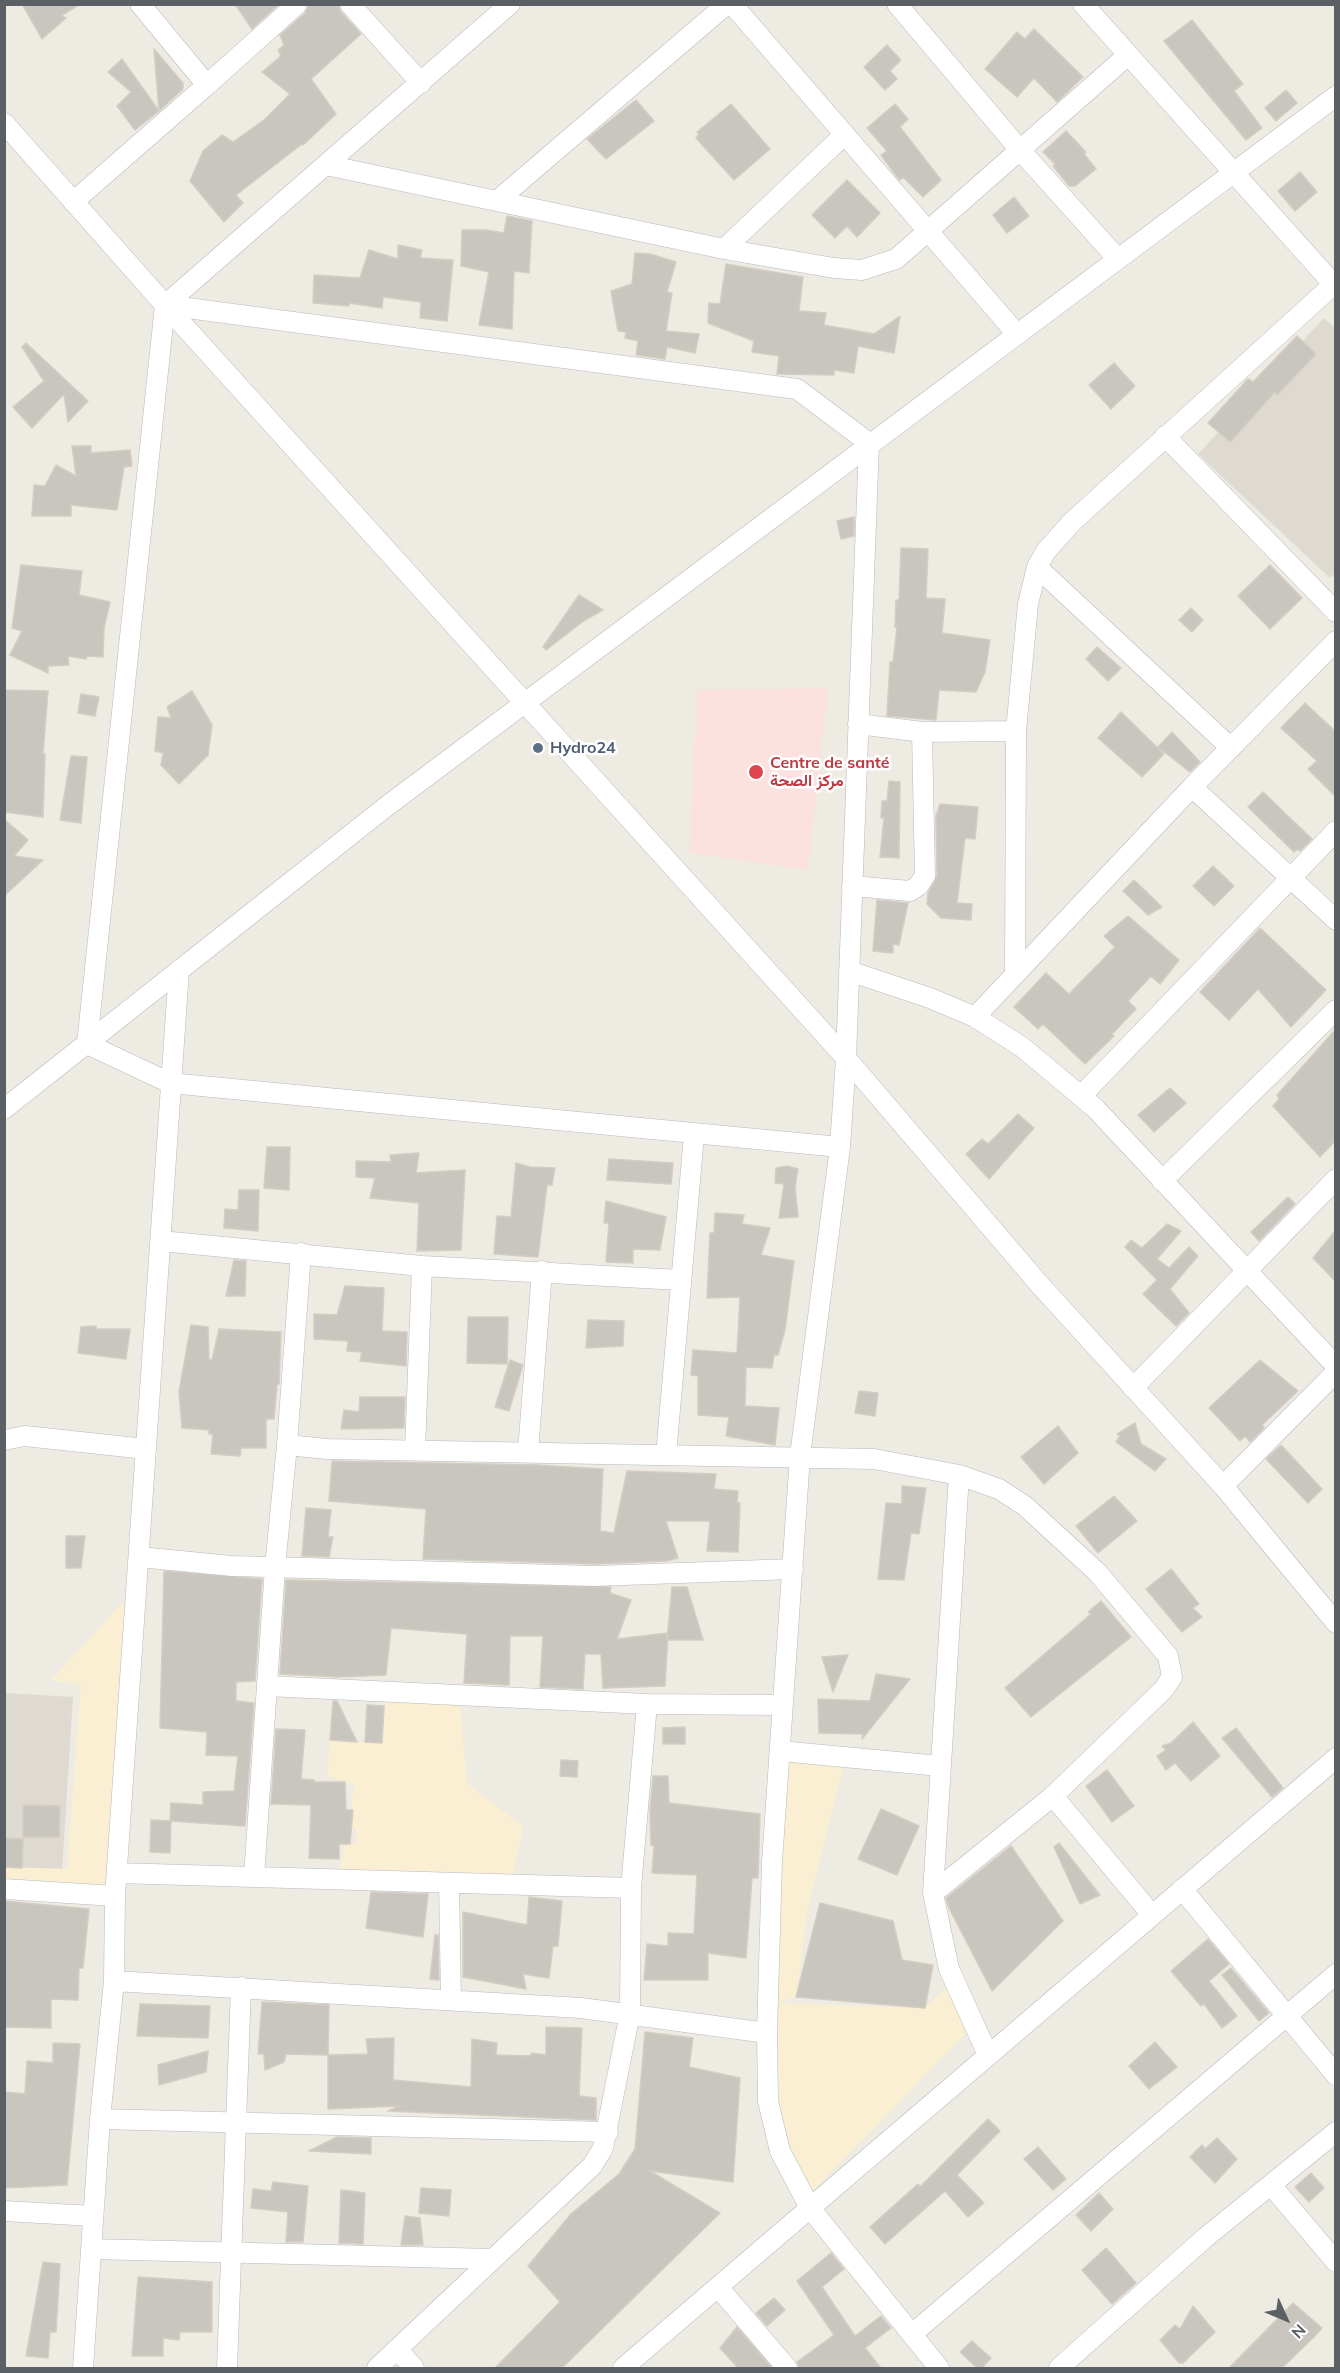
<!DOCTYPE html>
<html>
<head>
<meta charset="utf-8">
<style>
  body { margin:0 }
  #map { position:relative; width:1340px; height:2373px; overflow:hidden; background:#eeebe3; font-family:Mulish,sans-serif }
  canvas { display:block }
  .frame { position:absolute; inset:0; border:6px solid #5b6064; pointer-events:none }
  .north { position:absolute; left:1256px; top:2289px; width:60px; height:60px; -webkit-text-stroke:4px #fff; paint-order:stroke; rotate:134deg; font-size:16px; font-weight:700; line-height:24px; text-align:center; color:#5b6064 }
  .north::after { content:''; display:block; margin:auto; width:21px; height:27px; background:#5b6064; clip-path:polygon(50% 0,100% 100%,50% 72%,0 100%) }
</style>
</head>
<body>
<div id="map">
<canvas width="1340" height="2373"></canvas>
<div class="frame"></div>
<div class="north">N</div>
</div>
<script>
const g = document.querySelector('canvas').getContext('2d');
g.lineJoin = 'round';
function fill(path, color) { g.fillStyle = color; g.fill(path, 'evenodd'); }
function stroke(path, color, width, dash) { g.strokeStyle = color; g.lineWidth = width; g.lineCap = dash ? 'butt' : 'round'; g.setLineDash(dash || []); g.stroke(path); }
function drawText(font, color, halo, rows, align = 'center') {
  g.font = font + ' Mulish,Vazirmatn,sans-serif'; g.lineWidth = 5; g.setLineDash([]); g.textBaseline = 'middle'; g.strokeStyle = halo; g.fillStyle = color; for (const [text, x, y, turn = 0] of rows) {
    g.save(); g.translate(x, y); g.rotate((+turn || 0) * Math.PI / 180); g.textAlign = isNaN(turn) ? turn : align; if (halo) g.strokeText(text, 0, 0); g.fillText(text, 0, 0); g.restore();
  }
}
fill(new Path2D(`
  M1324,318L1335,328L1336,572L1330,578L1198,454Z
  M4,1693L73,1697L62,1872L5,1869Z`), '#dedad1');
fill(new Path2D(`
  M828,688L808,870L689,853L697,690Z`), '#fbe1df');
fill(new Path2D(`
  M136,1588L116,1889L5,1884V1867L67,1869L81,1685L51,1680Z
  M387,1692L460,1706L467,1783L523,1827L513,1876L339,1879L344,1844H355L356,1831L352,1827V1796L355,1785L327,1776L330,1740L382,1743Z
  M846,1757L808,1908L796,1997L776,2003L924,2008L955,1980L970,2029L809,2195L772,2118L773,2003L788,1762Z`), '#faefd2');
const building = new Path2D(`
  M22,4H80L61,16L66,18L42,39Z
  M235,4H279L252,29Z
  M309,4H338L341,12L361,34L311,79L336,114L303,145L302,144L236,195L243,203L224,222L190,181L203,151L222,135L233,142L264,120L290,94L262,72L281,56L278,50L284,45L280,35L305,13Z
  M1192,20L1243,84L1234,91L1262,128L1246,140L1164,41Z
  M1034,29L1083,77L1057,102L1034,78L1017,97L985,69L1017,32L1025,39Z
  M887,45L901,60L890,71L897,79L885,90L864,67Z
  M154,49L183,83V89L159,111Z
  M122,59L159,111L135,130L117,106L131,92L108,72Z
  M1286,90L1297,103L1276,121L1265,108Z
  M636,100L654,121L606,159L587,139Z
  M731,104L770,149L734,180L696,138L699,134L697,132Z
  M895,104L908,119L900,127L941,180L923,197L903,177L900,180L894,173L881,155L887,151L867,128Z
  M1066,131L1086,152L1084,154L1096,169L1075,186H1069L1053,166L1055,164L1043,152Z
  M1300,172L1317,192L1295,211L1278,191Z
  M847,180L880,213L857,237L847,226L835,238L812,215Z
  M1014,197L1029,216L1007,233L993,215Z
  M507,216L532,221L529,273L514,271L512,329L479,325L489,272L461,266L462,230H486L504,233Z
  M398,245L422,250L420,258L453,260L447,321L420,318L421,302L383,297L382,308L349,303V306L313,303L314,275L360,278L369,250L398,259Z
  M635,253L650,254L676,262L667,292L672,293L666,331L699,334L695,353L667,347L665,359L636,355L638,341L625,338L626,332L618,331L611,291L632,284Z
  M726,264L803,277L799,311L826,313L824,325L874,334L900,316L894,353L858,346L854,373L834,370V375L777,374L779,356L752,352L754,341L708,323L709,303L720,304Z
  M1297,336L1316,354L1277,395L1275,392L1230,442L1208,423L1248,379L1253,382Z
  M26,343L88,401L68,422L64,394L32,428L13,407L44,381L22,347Z
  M1114,363L1135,386L1111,409L1089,385Z
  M72,446H91V453L130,450L132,466L124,467L117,510L71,505V516H32L34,485L45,486L56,465L76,476Z
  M854,517V536L841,539L837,521Z
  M901,548L928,549L926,598L945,599L942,633L990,640L985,672L976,692L939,690L936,720L887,716L890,662H893L897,627H895L896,600H899Z
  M21,565L82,571L79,595L110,602L104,628L103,657L87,656L86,659L68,656L69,665L48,666V673L10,655L22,631L12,628Z
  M1270,565L1302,598L1270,629L1238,596Z
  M579,595L603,610L585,620L546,650L543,647Z
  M1191,608L1203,620L1192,632L1179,620Z
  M1097,647L1121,668L1108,681L1086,659Z
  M4,690L48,691L43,754H45L43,817L4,812Z
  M192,691L212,725L208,755L179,784L161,765L163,753L155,751L158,717L171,718L167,707Z
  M81,694L99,697L95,716L78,713Z
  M1305,703L1335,731V796L1308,769L1317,761L1281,728Z
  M1121,712L1164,754L1142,777L1098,738Z
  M1172,732L1200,762L1190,772L1158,747Z
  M71,756L87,757L81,823L60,820Z
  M889,781L900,782L899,858L880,857L884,818H881L882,801H887Z
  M1263,792L1312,839L1300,851L1298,849L1294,852L1248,807Z
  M940,804L978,807L975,839L965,838L957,903L972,904L971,920L941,918L927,904L928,893L937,876L936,816Z
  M4,819L28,840L14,856L43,860L4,896Z
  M1213,866L1234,886L1214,906L1193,886Z
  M1134,880L1162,907L1148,915L1123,891Z
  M877,900L908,903L899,945L893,944V953L873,951Z
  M1128,916L1179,960L1160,984L1151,976L1128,1001L1136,1009L1112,1034L1114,1036L1085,1064L1043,1024L1038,1029L1014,1007L1046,973L1069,994L1115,947L1104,936Z
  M1260,928L1326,990L1291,1027L1258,989L1229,1020L1200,992Z
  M1335,1030V1141L1320,1157L1273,1106L1279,1099L1277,1095Z
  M1170,1088L1186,1103L1154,1132L1138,1115Z
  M1018,1114L1034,1128L989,1179L966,1154L982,1139L988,1144Z
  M267,1147H290L289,1190L264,1188Z
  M419,1153L416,1173L465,1170L461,1250L417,1251L419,1203L370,1198L375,1178L356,1177V1161L391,1162L390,1155Z
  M609,1159L673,1163L671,1184L607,1180Z
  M516,1163L530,1167L555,1168L552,1185H547L538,1257L494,1254L497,1216L511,1217Z
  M787,1166L798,1169L795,1186L798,1217L779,1218L784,1184L775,1183L776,1168Z
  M239,1190H259L258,1231L224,1228L225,1209L238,1210Z
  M1288,1197L1295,1204L1259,1241L1251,1232Z
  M606,1201L666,1217L660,1250L633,1249V1263L606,1262L609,1223H604Z
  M715,1213L744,1215L742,1224L770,1228L761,1255L794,1261L785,1330L778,1355H774L772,1368L746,1367L745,1406L779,1408L775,1445L726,1436L729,1417L698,1415V1376L691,1375L693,1350L737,1353L740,1297L707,1298L710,1233H714Z
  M1167,1224L1181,1231L1157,1259L1169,1268L1189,1247L1198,1256L1170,1289L1189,1313L1176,1326L1143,1294L1157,1280L1125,1247L1131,1240L1142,1248Z
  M1335,1231V1281L1313,1258Z
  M234,1260L246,1261L245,1296H226Z
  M345,1286L384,1288L382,1331L407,1332L406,1366L360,1361L362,1352L347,1351L348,1341L314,1339V1314L337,1315Z
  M468,1317H508L507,1364L467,1363Z
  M588,1320L624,1321L623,1346L586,1348Z
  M191,1325L208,1327L209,1360H212L219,1329L281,1332L279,1384H277L274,1419H266V1448H241L240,1456L211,1454L213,1434H209V1430L182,1428L179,1392Z
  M96,1326V1329H130L126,1359L78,1353L81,1327Z
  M510,1360L523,1365L509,1411L495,1407Z
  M1260,1360L1298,1391L1262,1425L1264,1428L1250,1442L1245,1436L1240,1441L1209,1408Z
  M859,1391L878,1393L875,1416L855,1413Z
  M360,1397H405L404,1428L341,1429L344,1410L359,1412Z
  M1135,1423L1141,1444L1166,1459L1155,1471L1116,1442L1120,1436L1117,1434Z
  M1058,1426L1078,1453L1044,1484L1021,1457Z
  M1281,1445L1322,1489L1308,1503L1266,1459Z
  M332,1461L537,1465L603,1469L600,1531L614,1533L627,1471L716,1474L714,1489L738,1491L737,1503H740L738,1552L707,1551L710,1521H666L678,1558L667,1561L595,1564L423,1559L426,1509L329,1501Z
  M902,1486L926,1488L919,1534L911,1533L904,1580L878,1579L886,1503L902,1504Z
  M1114,1496L1137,1521L1098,1553L1076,1526Z
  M306,1508L331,1510L328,1537H333L329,1557L302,1556Z
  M66,1536H85L81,1568H66Z
  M1171,1569L1199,1604L1193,1608L1202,1617L1182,1632L1146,1589Z
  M164,1571L262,1579L255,1681L236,1682V1701L254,1703L245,1826L170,1821L171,1803L203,1805V1792L234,1791L238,1756L206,1755L207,1732L160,1728Z
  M286,1580L611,1587L610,1593L631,1600L617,1639L668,1633L665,1686L603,1688L601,1654H585L583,1689L540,1687L543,1636H510L509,1685L464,1683L467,1634L391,1628L386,1675L340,1677L280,1674Z
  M672,1587H687L703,1640H667Z
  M1101,1601L1131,1637L1031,1717L1005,1688L1091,1614L1088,1612Z
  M848,1655L833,1692L822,1657Z
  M876,1674L910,1679L862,1739L863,1734L819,1733L818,1699L870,1701Z
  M333,1701H337L357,1742L330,1740Z
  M367,1705L384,1706L382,1743L365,1742Z
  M1193,1722L1220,1756L1191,1781L1175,1763L1166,1770L1157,1756L1166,1750L1162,1746L1171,1743Z
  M685,1727V1744H663V1728Z
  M1236,1728L1283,1788L1272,1797L1222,1738Z
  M276,1729L305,1730L301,1779L314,1780V1782H345L346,1810H353L350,1844H339V1859L309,1858L311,1805L271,1804Z
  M561,1760L578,1761L577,1777L560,1776Z
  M1107,1770L1134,1806L1112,1822L1086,1786Z
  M653,1776H668L669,1803L760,1814L758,1878H752L746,1958L708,1953V1980H644L647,1944L668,1946V1933L694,1934L697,1875L652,1873L654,1846L651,1845L650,1811Z
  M23,1805L60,1806L59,1837H23Z
  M881,1809L919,1826L897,1875L858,1859Z
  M151,1820L171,1821L170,1853L150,1852Z
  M4,1838L23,1839L22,1868L4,1867Z
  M1059,1843L1100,1895L1080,1904L1054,1847Z
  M1011,1846L1063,1921L992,1991L949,1908L946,1898Z
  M371,1892L428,1894L423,1937L366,1928Z
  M529,1897L562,1901L558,1946H553L549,1978L523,1974L526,1989L463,1977V1912L527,1925Z
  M4,1901L89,1909L83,1968H79L78,2000L51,1999V2028L4,2027Z
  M820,1903L893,1921L902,1960L933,1965L925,2008L796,1997Z
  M435,1935H438L439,1980L430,1979Z
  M1208,1939L1229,1964L1209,1981L1237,2016L1222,2028L1204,2004L1201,2006L1171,1971Z
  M1231,1968L1269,2013L1259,2021L1222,1975Z
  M262,2002L329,2005L328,2055L286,2054L284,2062L265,2070L264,2054H258Z
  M140,2004L210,2006L208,2038L137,2036Z
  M546,2027L582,2028L579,2096L596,2098V2120L388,2111L399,2106L328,2109V2055L368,2054L366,2039L394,2038L393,2080L471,2087L472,2039L497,2043L496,2055L531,2056V2053L546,2055Z
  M645,2032L693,2038L689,2067L740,2078L733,2182L650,2171L720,2213L562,2368H495L560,2302L528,2266L571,2214L619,2174L635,2149Z
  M1155,2042L1177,2067L1149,2089L1129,2066Z
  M53,2043L80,2044L67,2185L4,2188V2092L25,2094L27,2061L53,2063Z
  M208,2051L206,2072L159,2085L158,2065Z
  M988,2119L1000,2131L957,2175L984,2203L968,2217L945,2191L885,2244L870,2227L918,2184L920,2187Z
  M337,2137L371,2138V2154L309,2151Z
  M1217,2138L1237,2159L1215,2183L1190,2157L1202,2145L1205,2149Z
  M1038,2147L1066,2179L1053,2190L1024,2159Z
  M1311,2173L1324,2188L1309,2202L1295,2187Z
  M273,2182L308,2186L303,2242H286L288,2212L251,2208L253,2189L271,2191Z
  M421,2188L451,2190L449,2216L419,2213Z
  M341,2190L365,2193L363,2244L339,2243Z
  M1099,2193L1113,2209L1091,2231L1076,2215Z
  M405,2216L420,2218L423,2245H401Z
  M1106,2248L1136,2283L1112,2304L1082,2270Z
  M831,2253L844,2269L822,2287L855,2336L881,2316L891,2328L865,2348L881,2368H799L797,2362L834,2335L797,2281Z
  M43,2262L60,2264L56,2332H50L48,2358L26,2356Z
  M138,2277L212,2282V2332H180L179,2340L163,2338V2356H132Z
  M774,2298L785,2310L767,2326L756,2313Z
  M1293,2303L1322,2328L1316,2335L1282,2368H1229Z
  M1193,2306L1215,2332L1183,2363H1179L1160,2340L1175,2325L1180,2329Z
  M737,2327L772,2368H738L720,2348Z
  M972,2341L991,2358L982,2368H977L960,2352Z`);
fill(building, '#c9c6c0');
stroke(building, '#d3cdc2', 1.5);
const minor = new Path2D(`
  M140,4L207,85L297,4
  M350,4L421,83
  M510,4L165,305L87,1044L170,1083L840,1147
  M732,4L1016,333
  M897,4L1020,150L1117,258
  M1083,4L1336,287
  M4,123L165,305L846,1058L1040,1285L1223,1486L1336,1623
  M326,165L724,249L834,268L862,270L896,259L1128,55
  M498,200L727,4
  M73,202L207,85
  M724,249L844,135
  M165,305L797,389L869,443L846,1058L840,1147L800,1456L772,1862L767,2033L768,2101L780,2151L810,2208L939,2368
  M1165,436L1336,612
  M1037,567L1231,748
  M1016,731L1028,604L1037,567L1046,551L1072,522L1333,285
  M922,732L1016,731L1015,974
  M1192,787L1336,920
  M852,886L910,891L918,886L925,876L922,732L858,724
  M849,971L930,998L975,1017L1022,1047L1095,1108L1336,1366
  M975,1017L1192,787L1336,641
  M1081,1096L1336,831
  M4,1109L387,806L1336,96
  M1162,1181L1336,1010
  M161,1241L422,1266L680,1280
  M301,1253L287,1445L327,1449L874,1459L959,1475L933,1893L949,1969L988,2055
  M1133,1388L1336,1179
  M4,1440L25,1436L146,1449
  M415,1450L422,1266
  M528,1452L542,1271
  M666,1455L694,1135
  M1223,1486L1336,1372
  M139,1557L232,1566L595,1576L793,1569
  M267,1686L647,1704L783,1705
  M780,1751L940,1766
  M1053,1796L1152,1915
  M117,1873L631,1888
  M254,1877L275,1567L287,1445
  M449,1883L451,2000
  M4,1889L115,1896
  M1182,1889L1336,2075
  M933,1893L1053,1796L1163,1690L1172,1677L1168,1656L1097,1572L1025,1506L999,1489L959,1475
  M114,1981L581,2008L767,2033
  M100,2119L608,2132
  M1271,2185L1336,2262
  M4,2211L93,2216
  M91,2249L493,2259
  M718,2287L787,2368
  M912,2334L1336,1974
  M397,2349L414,2368
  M83,2368L100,2119L114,1981L115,1896L179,970
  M227,2368L241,1987
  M377,2368L592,2166L603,2148L630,2013L631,1888L647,1704
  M623,2368L1336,1758
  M1059,2368L1206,2237L1336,2132`);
stroke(minor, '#b6b9be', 21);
stroke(minor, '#fff', 20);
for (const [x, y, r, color] of [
  [538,748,6,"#5c6f8a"],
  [756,772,8,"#e0444e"]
]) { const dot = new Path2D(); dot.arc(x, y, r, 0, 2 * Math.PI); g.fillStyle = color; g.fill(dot); stroke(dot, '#fff', 2); }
drawText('bold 16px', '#4e5e75', '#fff', [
  ["Hydro24",550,748]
], 'left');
drawText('bold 16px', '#be3a42', '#fff', [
  ["Centre de santé",770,763],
  ["مركز الصحة",770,781]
], 'left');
</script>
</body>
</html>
